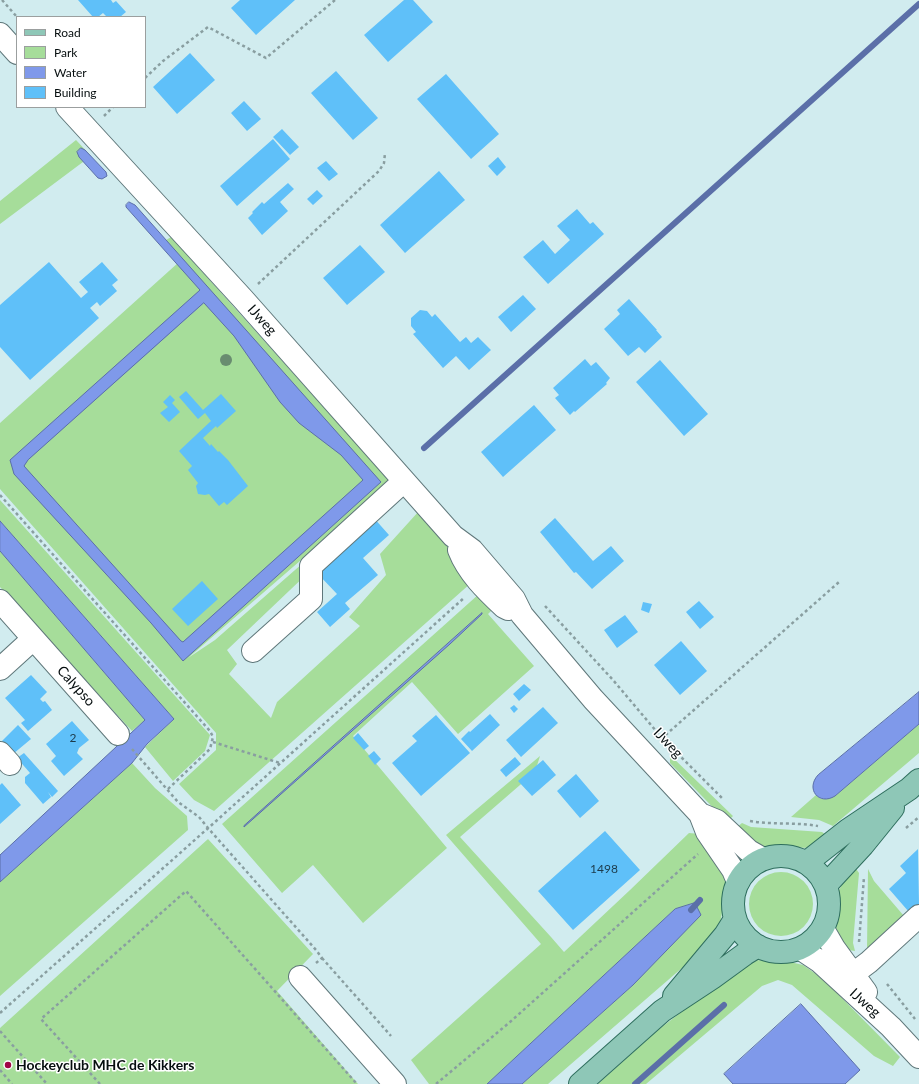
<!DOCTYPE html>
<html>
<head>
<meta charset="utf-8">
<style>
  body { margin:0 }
  #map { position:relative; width:919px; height:1084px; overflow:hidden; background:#d1ecef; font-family:Lato,sans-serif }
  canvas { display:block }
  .legend { position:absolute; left:16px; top:16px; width:130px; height:92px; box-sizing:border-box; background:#fff; border:1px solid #9b9f9f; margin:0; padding:5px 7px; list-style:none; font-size:12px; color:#060e0f }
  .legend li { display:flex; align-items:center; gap:8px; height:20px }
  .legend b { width:20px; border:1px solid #9b9f9f }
</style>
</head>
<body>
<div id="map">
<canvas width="919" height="1084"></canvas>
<ul class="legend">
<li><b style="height:5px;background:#8ec7b7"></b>Road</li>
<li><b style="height:11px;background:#a6dd9a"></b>Park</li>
<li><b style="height:11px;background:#7f99ea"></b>Water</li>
<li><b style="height:11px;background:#5fc0f9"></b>Building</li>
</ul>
</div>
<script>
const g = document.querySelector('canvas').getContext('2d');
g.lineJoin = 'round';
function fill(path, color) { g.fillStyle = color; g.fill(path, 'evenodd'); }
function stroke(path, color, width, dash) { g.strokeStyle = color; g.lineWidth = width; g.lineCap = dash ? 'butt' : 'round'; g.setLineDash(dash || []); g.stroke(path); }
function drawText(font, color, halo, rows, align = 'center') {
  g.font = font + ' Lato,sans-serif'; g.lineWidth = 3; g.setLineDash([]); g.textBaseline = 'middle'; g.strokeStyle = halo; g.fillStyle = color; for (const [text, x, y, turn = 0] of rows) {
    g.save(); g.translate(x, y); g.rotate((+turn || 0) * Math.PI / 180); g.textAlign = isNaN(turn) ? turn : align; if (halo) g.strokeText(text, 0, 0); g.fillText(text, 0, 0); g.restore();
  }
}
fill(new Path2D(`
  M76,140L91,156L0,224V201Z
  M171,237L391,482L188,658L215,640L303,563L310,571L227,650L237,664L229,674L271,718L277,702L360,626L349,617L386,575L380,554L419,511L445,542L471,583L214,811L194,800L179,784L216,750V733L0,489V423L179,262L163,242Z
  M0,500L210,735L205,751L173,781L145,747L174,719L0,521Z
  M0,551L145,720L132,731L0,587Z
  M479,594L494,608L488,614L534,666L458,734L412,682L353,736L447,848L363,923L313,865L282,893L222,824Z
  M919,724V753L833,826L819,820L791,817L816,795L821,799L835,796Z
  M670,755L733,816L727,822L670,763Z
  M540,756L535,772L460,837L551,937L564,952L630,890L689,833L700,834L726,879L725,895L720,924L690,961L548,1084H522L633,985L675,909L487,1084H429L411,1060L541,944L446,835Z
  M132,763L155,788L187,816L188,830L0,996V882Z
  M742,823L751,827L822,832L829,837L814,848L764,847L746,839L736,828Z
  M208,839L313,954L277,991L358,1084H0V1028Z
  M854,866L859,873L853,943L855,951L842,949L836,935L837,894L846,877Z
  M868,869L874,881L904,916L867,949Z
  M749 904a32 32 0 1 1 64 0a32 32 0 1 1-64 0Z
  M755,960L790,962L803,965L816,974L834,990L900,1057L893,1066L874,1056L792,985L778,980L762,986L646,1084H598L658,1030L723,980Z`), '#a6dd9a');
const water = new Path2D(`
  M81,148L85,150L106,172L107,176L102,179L98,178L79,157L77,152Z
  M129,202L135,205L381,482L183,661L151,623L14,474L10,460L200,290L126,207V205ZM204,303L234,336L280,402L299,423L341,455L363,480L183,642L181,641L24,466L28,460Z
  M0,521L174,719L147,744L132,763L0,882V855L145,720L0,551Z
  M482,613V614L450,644L244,827V826Z
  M919,692V724L835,796C819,806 805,789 818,775Z
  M695,903L701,915L633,985L522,1084H487L675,909Z
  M801,1004L860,1070L845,1084H733L724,1074Z`);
fill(water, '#7f99ea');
stroke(water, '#5b6fa8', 1);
stroke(new Path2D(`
  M424,448L919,4
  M691,910L700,900
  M635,1084L724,1005`), '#5b6fa8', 6);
fill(new Path2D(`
  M78,0H111L113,3L116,1L126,12L120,17H107L103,13L98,17H93Z
  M240,0H295L256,35L231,8Z
  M404,0H413L433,22L388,62L364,35Z
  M190,53L215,80L177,114L153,87Z
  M336,71L378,118L353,140L311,93Z
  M446,74L499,134L471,159L417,99Z
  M244,101L261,119L247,131L231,113Z
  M282,129L299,147L290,155L273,137Z
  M273,139L290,159L237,206L220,186Z
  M498,157L506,167L497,176L488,166Z
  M326,161L338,174L329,181L317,168Z
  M439,171L465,200L405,253L380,225Z
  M288,183L294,189L280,202L288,211L262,235L248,218L253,213L252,212L262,202L264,204Z
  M317,190L323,196L313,205L307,199Z
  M577,209L590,224L593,222L604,234L548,284L523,257L543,240L555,254L570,240L557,226Z
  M360,245L385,272L347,305L323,278Z
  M49,262L81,298L88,292L79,282L102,262L118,280L112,285L117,291L100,306L97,302L90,308L99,318L30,380L0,347V305Z
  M523,295L536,309L511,332L498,317Z
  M629,299L657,330H656L662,337L645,353L639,347L628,356L604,329L620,314L617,310Z
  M420,310L427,311L432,317L435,314L460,342L466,337L471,343L478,337L491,350L469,370L456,356L443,368L413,334L416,332L411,326V318Z
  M585,359L591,366L596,362L610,378L606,383L607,384L575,412L574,411L570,415L555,398L559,395L553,388Z
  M660,360L708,414L684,436L636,382Z
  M186,391L203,410L221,394L236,411L217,428L216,426L203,438L210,446L211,444L218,452L219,451L228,460L248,486L227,505L224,502L219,506L209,494L205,495L198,494L196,486L198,483L188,470L192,466L179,451L211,421L205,413L198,419L179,397Z
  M170,395L175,400L172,403L180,412L169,422L160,413L168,407L163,402Z
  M534,405L556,430L503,477L481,452Z
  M373,517L389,535L363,558L378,575L345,603L350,609L330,627L317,612L337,594L318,574Z
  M555,518L593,561L611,546L624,561L592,589L576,572L574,573L540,532Z
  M202,581L218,599L188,626L172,609Z
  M699,601L714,617L700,629L686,612Z
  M643,602L652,604L649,613L641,610Z
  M625,615L638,632L617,648L604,630Z
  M681,641L707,671L680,695L654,665Z
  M31,675L47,692L40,699L43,702L45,701L52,710L28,731L21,723L25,720L5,698Z
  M524,684L531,690L519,701L513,694Z
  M514,705L518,709L514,713L510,708Z
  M543,707L558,723L521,757L506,740Z
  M490,714L500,725L472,751L461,739L469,731L470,732Z
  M436,715L470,753L421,796L392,763L417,741L412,736Z
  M72,721L89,740L79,748L77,753L83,759L64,776L51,761L56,756L46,744Z
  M18,725L31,739L13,754L2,741Z
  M358,733L369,746L364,750L353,738Z
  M374,751L381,759L375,765L368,756Z
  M24,753L58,791L52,797L48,792L51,797L43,804L25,783V777L30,773L17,758Z
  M515,757L521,764L506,777L500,770Z
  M543,760L556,775L532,796L518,781Z
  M576,774L599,801L580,818L557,791Z
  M2,783L21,805L0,824V785Z
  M605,831L640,870L573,930L538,891Z
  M918,849L919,904L909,912L889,889L906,873L900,866Z`), '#5fc0f9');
const minor = new Path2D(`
  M0,34L17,53
  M67,107L243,299L453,536L472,550L514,599L522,615L593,699L700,814L717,821L749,851L763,859
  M459,550C468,573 486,590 504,607L508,609
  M0,601L118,734
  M253,651L311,599V566L404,481
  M0,669L33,639
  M0,753L10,764
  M700,814L707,832L733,870L738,882
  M823,929L834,948L866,992
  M801,949L819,961L891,1027L919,1057
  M853,974L869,962L919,916
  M300,977L395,1084`);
const major = new Path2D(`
  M733 904a48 48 0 1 1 96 0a48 48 0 1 1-96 0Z
  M806,863L848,830L909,789L919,780
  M826,885L863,845L893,808
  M674,996L725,935L735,919
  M580,1084L662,1011L712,978L745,954L758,946`);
stroke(minor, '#5f777a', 24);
stroke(major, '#2e6e5d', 24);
stroke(new Path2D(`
  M2,0L17,17
  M145,78L163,61L208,27L266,58L335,0
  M104,116L113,107
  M258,284L379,171L384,163L385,153
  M0,495L210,731L213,737L210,749L167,790
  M545,606L613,680L662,738L722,798
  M661,739L839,582
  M213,742L280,763
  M132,749L178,802L199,817L208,828L316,950L322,958L316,963
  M750,821C773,825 796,822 818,826
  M906,828L919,817
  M859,942L864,877
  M322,958L391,1036
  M887,984L915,1019
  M0,1013L215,822L465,597
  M0,1031L47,1084
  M0,1070L12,1084
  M100,1084L41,1019L186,891L357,1084
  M436,1084L510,1022L698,854`), '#899ea0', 2.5, [3, 3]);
stroke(minor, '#fff', 22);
stroke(major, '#8ec7b7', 22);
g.fillStyle = '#698c70';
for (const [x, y] of [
  [226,360]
]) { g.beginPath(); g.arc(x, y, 6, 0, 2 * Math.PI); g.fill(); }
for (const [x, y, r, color] of [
  [8,1065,4,"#a00446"]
]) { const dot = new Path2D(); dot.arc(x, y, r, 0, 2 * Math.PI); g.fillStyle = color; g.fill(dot); stroke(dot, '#fff', 1.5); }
drawText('12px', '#1c3a4a', null, [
  ["2",73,738],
  ["1498",604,869]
]);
drawText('14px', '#060e0f', '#fff', [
  ["IJweg",262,320,48],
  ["Calypso",76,686,48],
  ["IJweg",668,743,47],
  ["IJweg",865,1003,42]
]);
drawText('bold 14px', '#060e0f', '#fff', [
  ["Hockeyclub MHC de Kikkers",16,1065]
], 'left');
</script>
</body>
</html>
